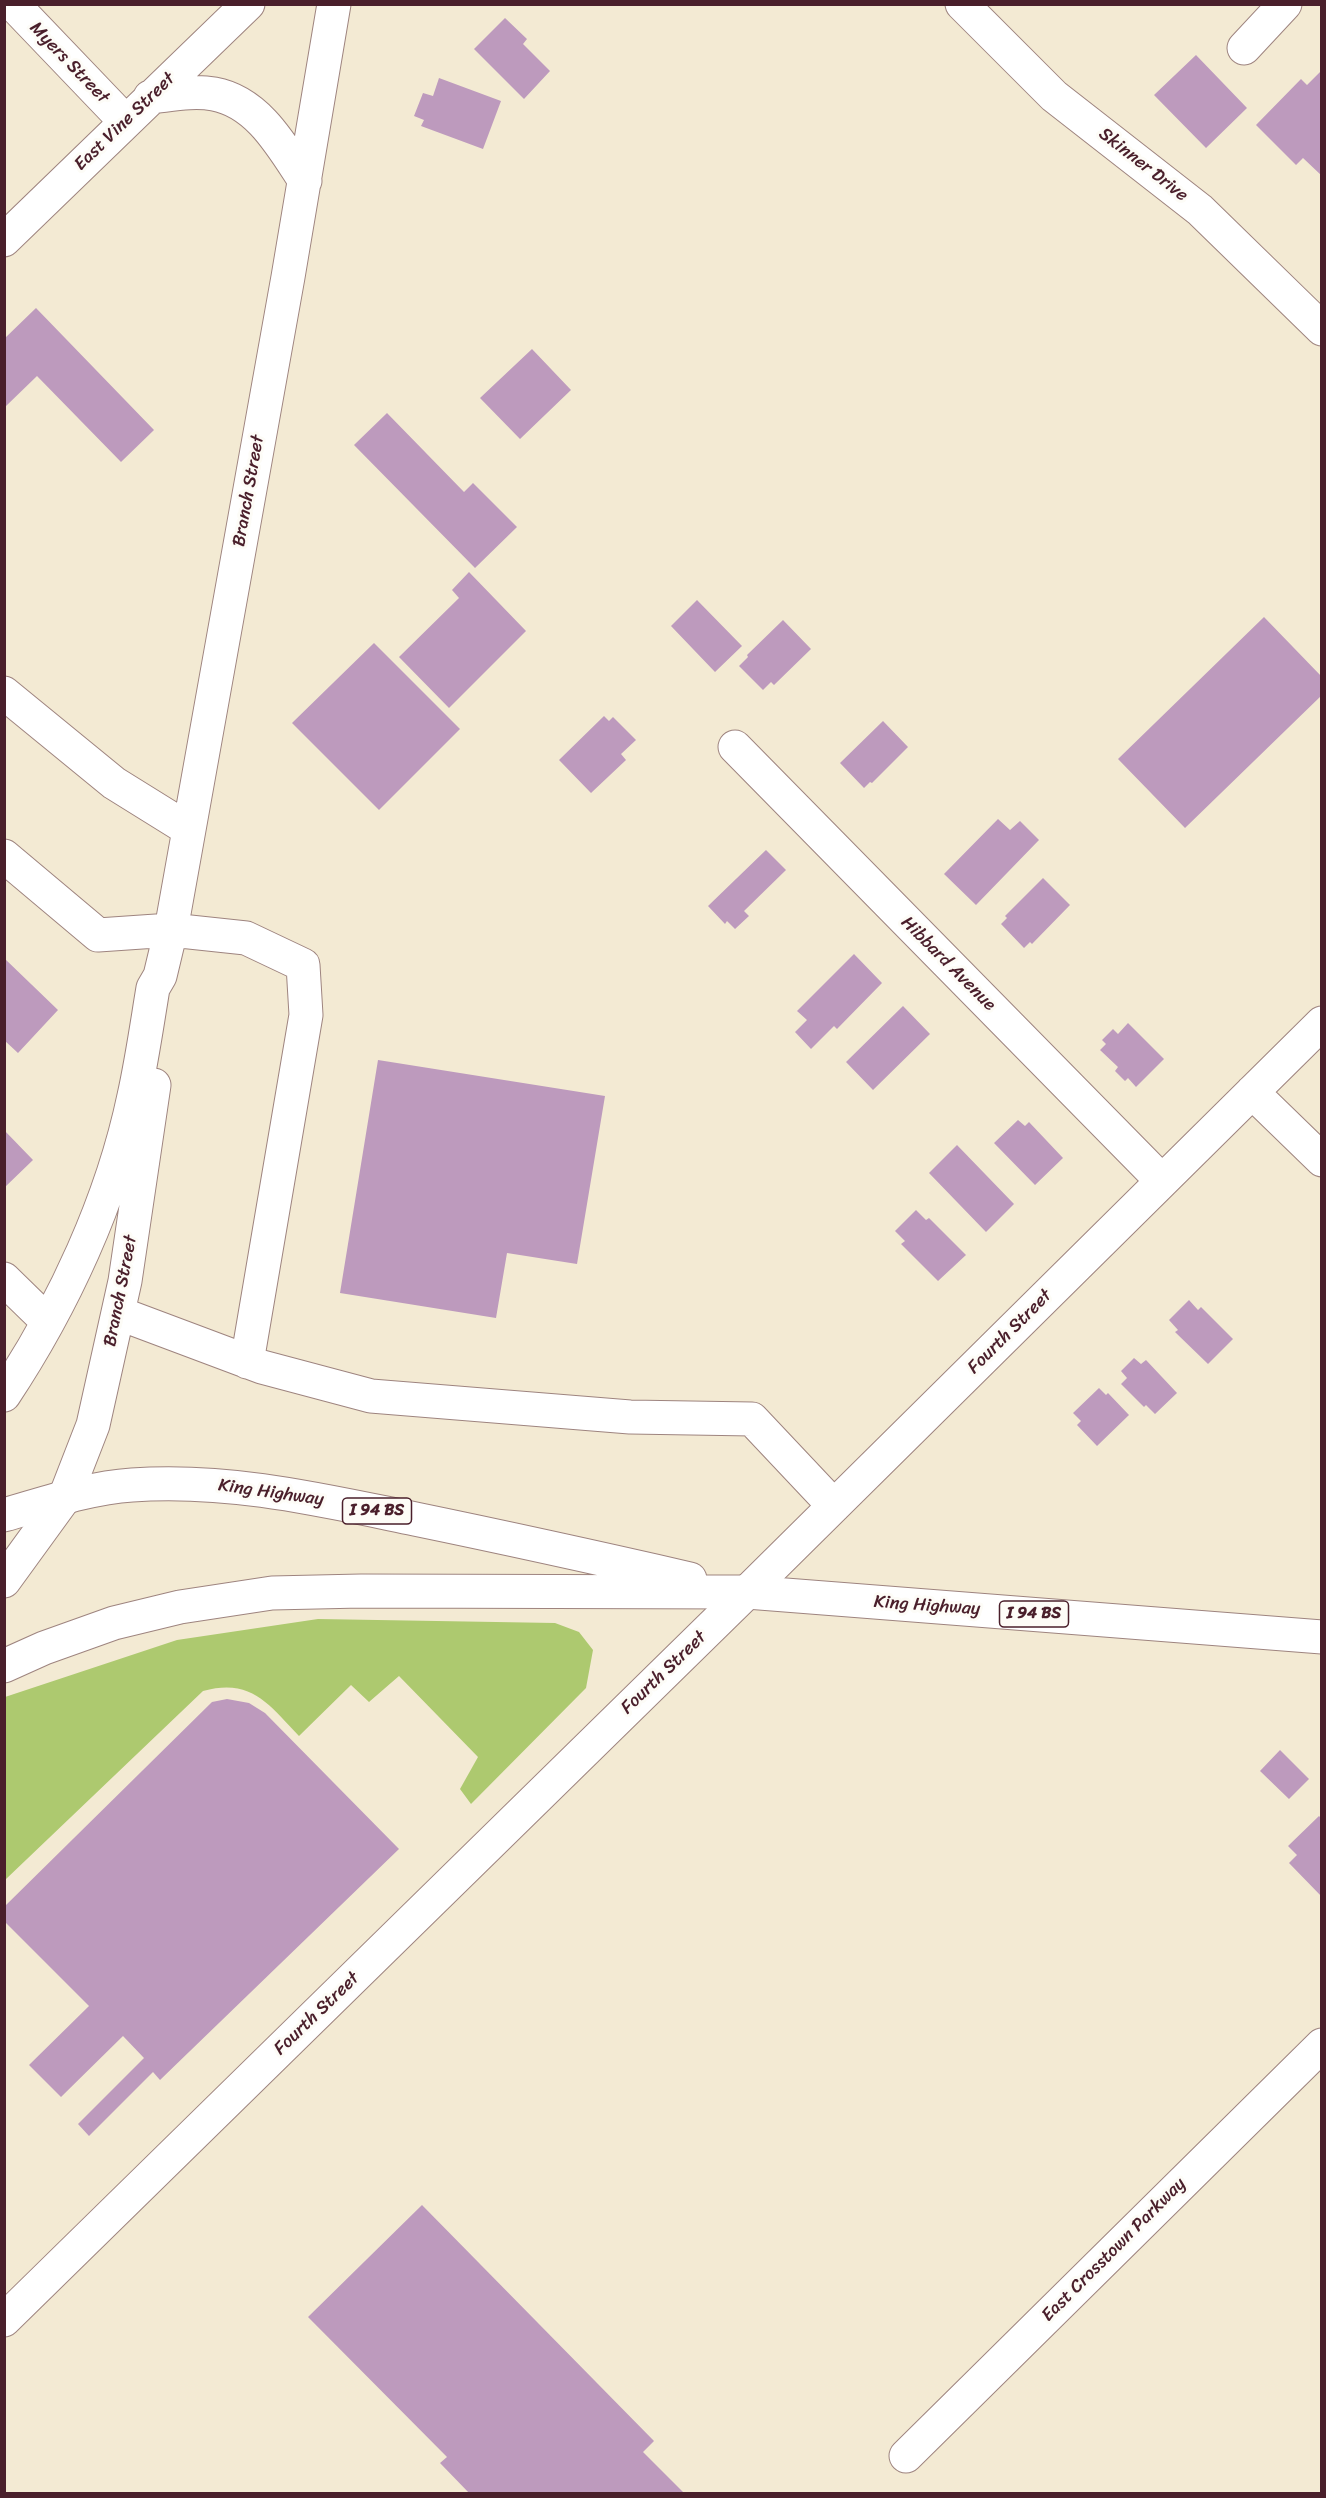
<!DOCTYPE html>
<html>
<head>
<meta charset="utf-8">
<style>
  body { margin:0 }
  #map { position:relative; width:1326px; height:2498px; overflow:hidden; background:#f3ead3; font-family:Sriracha,sans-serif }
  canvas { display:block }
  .frame { position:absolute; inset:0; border:6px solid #4a1f2b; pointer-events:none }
</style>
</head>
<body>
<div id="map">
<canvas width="1326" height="2498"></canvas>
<div class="frame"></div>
</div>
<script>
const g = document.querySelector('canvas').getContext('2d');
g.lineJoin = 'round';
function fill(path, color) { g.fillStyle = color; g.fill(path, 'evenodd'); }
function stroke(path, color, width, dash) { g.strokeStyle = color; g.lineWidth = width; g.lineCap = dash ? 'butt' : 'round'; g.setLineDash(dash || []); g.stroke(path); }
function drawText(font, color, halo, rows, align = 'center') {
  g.font = font + ' Sriracha,sans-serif'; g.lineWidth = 6; g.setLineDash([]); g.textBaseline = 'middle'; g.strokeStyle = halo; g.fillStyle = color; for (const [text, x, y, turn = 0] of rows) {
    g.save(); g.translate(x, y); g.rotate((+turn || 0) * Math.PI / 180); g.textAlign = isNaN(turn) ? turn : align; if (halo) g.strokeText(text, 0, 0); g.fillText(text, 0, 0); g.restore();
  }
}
fill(new Path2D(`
  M318,1619L555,1623L579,1632L593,1650L586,1688L471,1804L460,1789L478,1757L399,1676L369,1702L351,1685L299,1736C268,1704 252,1678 203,1691L5,1880V1697L177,1640Z`), '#adc96f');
fill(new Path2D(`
  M505,18L527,39L523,44L550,71L524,99L474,49Z
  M1196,55L1247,108L1206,148L1154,95Z
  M1322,70V176L1303,158L1296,165L1256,125L1301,79L1307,85Z
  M439,78L501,101L483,149L421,126L424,120L414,116L423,93L433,96Z
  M36,308L154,430L121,462L37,376L4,408V339Z
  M532,349L571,390L520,439L480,398Z
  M387,413L464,492L473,483L517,527L475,568L354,445Z
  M469,572L526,631L449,708L399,657L459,598L452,590Z
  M697,600L742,646L715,672L671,626Z
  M1264,617L1322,677V695L1185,828L1118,759Z
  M783,620L811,649L774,685L771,682L763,690L739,666L748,657L747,655Z
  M374,643L460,729L379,810L292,723Z
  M604,716L609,721L613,717L636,740L621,754L626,760L591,793L559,760Z
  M883,721L908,747L872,783L870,782L864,788L840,763Z
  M998,819L1010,830L1020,821L1039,840L976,905L944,874Z
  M766,850L786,870L744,911L749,916L735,929L727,921L725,924L708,906Z
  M1043,878L1070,905L1032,944L1030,942L1024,948L1001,924L1007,918L1005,916Z
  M854,954L882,983L837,1029L834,1026L811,1049L795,1032L807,1020L797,1011Z
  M4,958L58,1010L18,1053L4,1040Z
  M903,1006L930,1034L873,1090L846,1062Z
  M1128,1023L1164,1059L1136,1087L1128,1078L1125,1081L1115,1071L1118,1067L1100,1050L1106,1044L1102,1040L1113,1029L1118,1034Z
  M378,1060L605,1096L577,1264L507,1253L496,1318L340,1293Z
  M1018,1120L1025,1126L1029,1122L1063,1158L1035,1185L994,1143Z
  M4,1130L33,1160L4,1188Z
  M957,1145L1014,1204L986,1232L929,1173Z
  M916,1210L926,1220L929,1218L966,1255L938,1281L901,1244L905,1241L895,1231Z
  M1189,1300L1198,1310L1201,1307L1233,1339L1208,1364L1175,1332L1178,1330L1169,1320Z
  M1134,1358L1141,1364L1146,1360L1177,1393L1155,1414L1146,1405L1144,1407L1121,1384L1127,1378L1121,1371Z
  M1099,1388L1106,1395L1108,1393L1129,1415L1097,1446L1077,1425L1081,1421L1073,1413Z
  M227,1699L249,1703L265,1713L399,1849L160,2080L153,2072L89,2136L78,2124L144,2058L123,2036L61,2097L29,2065L89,2006L4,1921V1907L212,1702Z
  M1280,1750L1309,1779L1289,1799L1260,1771Z
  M1319,1816L1322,1819V1897L1289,1863L1297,1855L1288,1846Z
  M422,2205L654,2441L643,2452L685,2494H470L440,2463L447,2457L308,2317Z`), '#bd9abd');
const minor = new Path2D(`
  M13,4L125,121
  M962,4L1054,96L1200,210L1322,329
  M1244,48L1285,4
  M150,97C170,95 193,90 214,94C258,102 282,146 305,181
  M4,240L248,4
  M4,693L114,783L188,829
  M735,747L1162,1181
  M4,856L98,935L171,930L246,938L303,965L306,1015L247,1362
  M1252,1092L1322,1160
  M4,1279L47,1321
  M118,1313L262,1367L371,1396L630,1417L752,1419L834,1506
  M4,1395C63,1306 112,1201 134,1096C142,1060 147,1024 153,988L160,976L171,930L288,277L334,4
  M4,1581L65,1497L93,1425L125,1281L154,1085
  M4,2320L747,1592L1322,1023
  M906,2456L1322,2045`);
const major = new Path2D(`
  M4,1515C46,1503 88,1488 132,1485C228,1478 322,1500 415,1519C507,1538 598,1558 690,1579
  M4,1666L44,1648L114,1623L180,1607L272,1593L361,1591L747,1592L1322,1637`);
stroke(minor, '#9e847f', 35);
stroke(major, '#9e847f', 35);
stroke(minor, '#fff', 33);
stroke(major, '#fff', 33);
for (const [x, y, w] of [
  [377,1511,69],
  [1034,1614,69]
]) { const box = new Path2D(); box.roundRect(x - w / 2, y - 13, w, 26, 4.5); g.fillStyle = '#fdfcf7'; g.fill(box); stroke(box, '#4a1f2b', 1.5); }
drawText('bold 16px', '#4a1f2b', null, [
  ["I 94 BS",377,1511],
  ["I 94 BS",1034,1614]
]);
drawText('18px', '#4a1f2b', '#fdfcf7', [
  ["Myers Street",69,63,46],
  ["East Vine Street",125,122,-44],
  ["Skinner Drive",1143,165,38],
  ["Branch Street",249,491,-80],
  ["Hibbard Avenue",948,964,45],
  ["Branch Street",121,1291,-79],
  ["Fourth Street",1010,1332,-45],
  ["King Highway",271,1493,8],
  ["King Highway",927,1606,4],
  ["Fourth Street",664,1673,-44],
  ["Fourth Street",317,2014,-44],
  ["East Crosstown Parkway",1114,2250,-45]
]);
</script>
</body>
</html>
